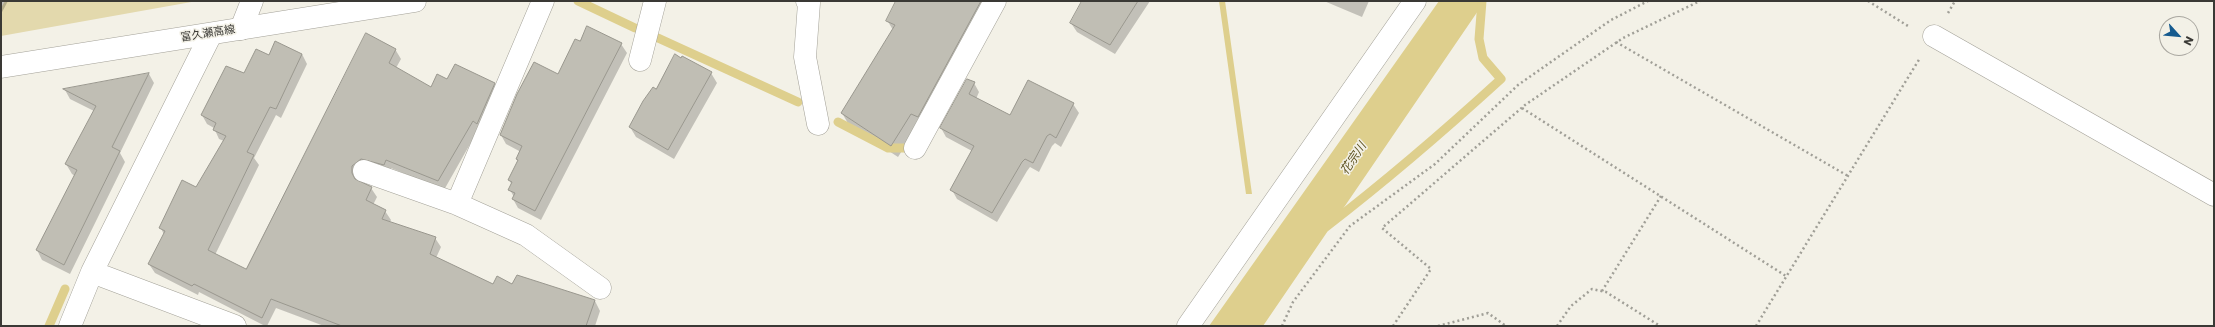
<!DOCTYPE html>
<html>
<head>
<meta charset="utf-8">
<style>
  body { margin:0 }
  #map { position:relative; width:2215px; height:327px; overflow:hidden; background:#f3f1e7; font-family:Poppins,sans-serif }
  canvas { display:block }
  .frame { position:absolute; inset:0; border:2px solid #3a3935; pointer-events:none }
  .north { position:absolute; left:2159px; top:16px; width:40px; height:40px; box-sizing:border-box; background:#f3f1e7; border:1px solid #a9a7a0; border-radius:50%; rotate:117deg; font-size:11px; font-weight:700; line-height:16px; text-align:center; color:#3a3935 }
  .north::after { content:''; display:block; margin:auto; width:14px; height:18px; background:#165b8f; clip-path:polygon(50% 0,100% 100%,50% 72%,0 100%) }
</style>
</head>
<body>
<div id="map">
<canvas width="2215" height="327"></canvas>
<div class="frame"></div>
<div class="north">N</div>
</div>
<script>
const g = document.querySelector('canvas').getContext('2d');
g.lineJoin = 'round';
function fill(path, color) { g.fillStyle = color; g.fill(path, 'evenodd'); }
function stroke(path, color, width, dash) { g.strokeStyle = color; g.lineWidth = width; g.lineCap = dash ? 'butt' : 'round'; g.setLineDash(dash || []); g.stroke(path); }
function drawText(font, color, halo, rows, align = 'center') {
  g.font = font + ' Poppins,"Noto Sans JP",sans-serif'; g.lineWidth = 3; g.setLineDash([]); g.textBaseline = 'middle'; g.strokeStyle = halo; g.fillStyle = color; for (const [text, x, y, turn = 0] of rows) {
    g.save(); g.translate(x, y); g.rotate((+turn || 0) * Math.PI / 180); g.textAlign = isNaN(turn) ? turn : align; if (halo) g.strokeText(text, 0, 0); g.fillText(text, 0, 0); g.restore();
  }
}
fill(new Path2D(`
  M5,1H197L1,36V8Z`), '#e3d9ad');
fill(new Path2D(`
  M1219,1H1225L1252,194H1246Z
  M1439,1H1480V8L1263,326H1209Z`), '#decf8d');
fill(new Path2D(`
  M1,1H8L1,14Z
  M897,1H998L898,157L849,125L842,113L893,30L887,20Z
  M1083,1H1150L1115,54L1077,32L1071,23Z
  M1324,1H1369L1362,17Z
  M580,43L621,44L627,53L541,220L518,208L513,199L514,197L510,190L512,185L509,180L519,162L517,159L521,152L506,144L501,135L558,75Z
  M395,49L401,59L396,68L431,89L447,81L494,84L499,93L444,190L391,168L389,174L357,177V181L371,188L377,197L373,205L385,211L391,220L390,222L435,238L441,247L436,258L494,286L513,285L517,276L595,301L600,311L595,326H324L276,308L267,326H265L199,292L198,295L155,273L149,264L164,235L161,228L197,189L224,141L219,139L214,128L207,124L202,115L245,74L269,56L302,54L307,64L281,118L276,115L254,158L259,165L215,255L246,270Z
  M683,57L711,73L717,83L674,159L636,137L630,127L656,90Z
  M149,74L154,83L120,153L125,162L70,274L42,260L37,250L75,176L72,174L66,164L94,111L70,99L65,90Z
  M974,83L979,92L976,99L1010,116L1073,104L1079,113L1061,147L1055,143L1052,146L1039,172L1030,167L1027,171L997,222L957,199L952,190L972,151L946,137L941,128Z`), '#0003');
stroke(new Path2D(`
  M578,1L635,28
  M658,38L798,102
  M838,122L888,148H905
  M1326,227C1387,180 1444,131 1501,79L1483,58L1479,39L1482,1
  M49,326L65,289`), '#decf8d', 9);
const building = new Path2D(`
  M896,1H981L918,117L911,114L891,146L841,113L895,25L886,21Z
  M1082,1H1138L1110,45L1070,23Z
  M587,26L622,43L535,211L512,199L515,193L508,190L512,182L508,180L518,160L516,159L522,146L500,135L517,94L534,62L558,74L575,39L580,41Z
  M366,33L396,49L389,63L431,87L437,74L447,79L455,64L495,83L477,124L473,121L438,181L386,160L384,165L361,159L352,166V173L355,179L372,187L366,200L386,210L382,219L436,237L430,254L493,284L497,276L512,284L517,275L595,300L586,326H342L271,299L262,318L194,284L192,286L148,264L165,231L159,228L182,180L196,187L226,136L213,130L216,123L201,115L226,66L244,73L256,49L269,55L275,41L302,54L276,109L270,107L247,152L254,155L208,250L246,269Z
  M675,54L681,58L682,56L712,72L668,150L629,127L643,101L653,87L656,89Z
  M149,73L112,147L120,151L64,265L36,250L77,170L65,164L96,106L63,89Z
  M967,79L975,82L969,94L1010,115L1028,80L1074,103L1056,138L1050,134L1047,136L1033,163L1025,159L1022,162L992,213L950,190L974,146L940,128Z`);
fill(building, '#c0beb4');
stroke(building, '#99978e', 1);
const minor = new Path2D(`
  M807,1L809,3L805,57L818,124
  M241,29L252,1
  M1934,36L2214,195
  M640,60L655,1
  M915,148L995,1
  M364,171L457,204L526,235L600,288
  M457,204L543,1
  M92,272L235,326
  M70,326L92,272L211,34
  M1188,326L1415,1`);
const major = new Path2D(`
  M1,67L415,1`);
stroke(minor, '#a3a198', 23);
stroke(major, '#a3a198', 23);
stroke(new Path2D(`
  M1868,1L1908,26
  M1948,13L1955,1
  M1616,42L1848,176
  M1522,108L1786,276
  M1602,291L1661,196
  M1282,326L1293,302L1350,226L1435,164L1518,85L1611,20L1648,1
  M1393,326L1431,269L1382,228L1525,105L1623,38L1700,1
  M1438,326L1488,313L1506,326
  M1557,326L1571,306L1592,289L1606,292L1660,326
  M1756,326L1920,58`), '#a09f97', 2.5, [2, 3]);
stroke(minor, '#fff', 22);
stroke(major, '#fff', 22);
drawText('11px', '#3a3935', '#f3f1e7', [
  ["富久瀬高線",208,34,-9]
]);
drawText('italic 12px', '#5d5220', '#f3f1e7', [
  ["花宗川",1354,159,-56]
]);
</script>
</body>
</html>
